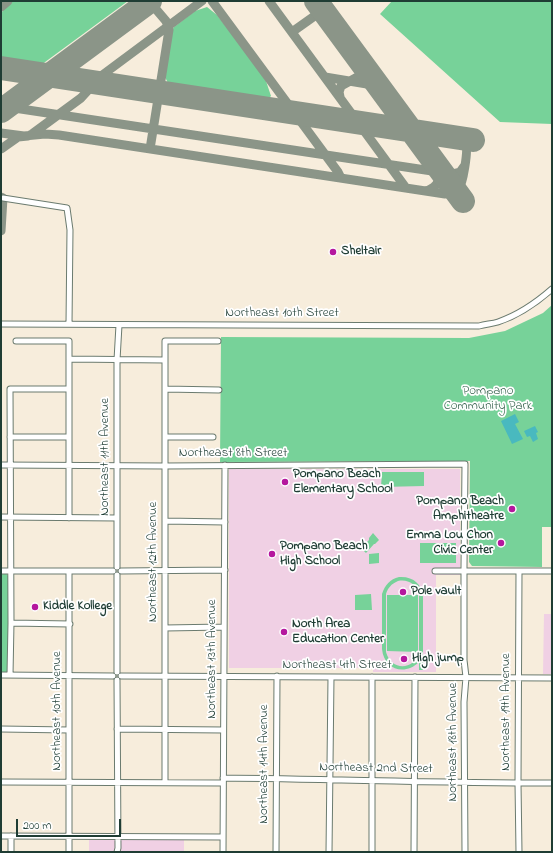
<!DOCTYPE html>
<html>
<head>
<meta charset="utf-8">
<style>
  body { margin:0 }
  #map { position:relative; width:553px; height:853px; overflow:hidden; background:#f7eddc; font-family:"Indie Flower",sans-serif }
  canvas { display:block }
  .frame { position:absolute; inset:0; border:2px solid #1f3d34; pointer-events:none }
  .scale { position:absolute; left:16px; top:819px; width:105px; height:18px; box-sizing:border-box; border:2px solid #1f3d34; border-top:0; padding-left:5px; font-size:12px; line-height:14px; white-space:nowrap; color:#1f3d34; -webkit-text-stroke:3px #fff; paint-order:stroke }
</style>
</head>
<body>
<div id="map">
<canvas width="553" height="853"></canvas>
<div class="frame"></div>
<div class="scale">200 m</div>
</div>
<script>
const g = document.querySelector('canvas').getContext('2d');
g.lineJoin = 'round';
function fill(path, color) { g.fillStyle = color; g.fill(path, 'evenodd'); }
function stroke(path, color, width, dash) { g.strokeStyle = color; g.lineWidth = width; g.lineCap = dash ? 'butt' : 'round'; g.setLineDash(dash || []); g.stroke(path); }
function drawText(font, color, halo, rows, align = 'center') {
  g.font = font + ' "Indie Flower",sans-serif'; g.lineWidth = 3.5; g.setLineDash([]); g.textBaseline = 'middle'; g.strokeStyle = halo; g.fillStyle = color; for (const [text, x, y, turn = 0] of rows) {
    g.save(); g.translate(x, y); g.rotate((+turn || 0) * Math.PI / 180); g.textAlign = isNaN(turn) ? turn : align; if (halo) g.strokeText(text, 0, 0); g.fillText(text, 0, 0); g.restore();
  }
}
fill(new Path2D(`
  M229,469H460V575H436V672H373V668H229Z
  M544,614H552V674H543Z
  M89,840H184V852H89Z`), '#f0d0e4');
fill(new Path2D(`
  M13,1H128L41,65L1,59V14L3,10Z
  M392,1H552V124L500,122L380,14Z
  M207,7L217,15L245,51L266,81L271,96L268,99L168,83L165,77L172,30L174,27L195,11Z
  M552,305V527H542V567L472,566L469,562L470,461L220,462L221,337L469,338L505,331L543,313Z
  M382,472H424V486L381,487Z
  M373,533L379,540L375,544H374L366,553L361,548L369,540V538Z
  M420,543H456V563H420Z
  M379,553V563L369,564V554Z
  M1,573H6L8,576V671L4,673H1Z
  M399,577C413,576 422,584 423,597V670H419V662C405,676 384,670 382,649V594C385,585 390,579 399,577ZM398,581C408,579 416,584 419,594V652C414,671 391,671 386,652V594C388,588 391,584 398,581Z
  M371,594L372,610H355V595Z
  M387,595H418V652L387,651Z`), '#77d299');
fill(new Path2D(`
  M515,414L519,422L515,424L523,439L512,444L501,421Z
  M535,426L538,432L536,433L538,439L533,442L530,436L527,437L524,431Z`), '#49b9bf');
stroke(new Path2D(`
  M149,1L166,21L169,30L150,149
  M212,1L338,172L341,178
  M269,1L406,188
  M1,7L8,1
  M292,32L323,10
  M325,77L379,86
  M340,97L339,92L341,86L361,75L362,63
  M1,106L452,174L460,172L465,165
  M1,133L24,136L45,134L59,135L445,194C450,194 455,193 459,188C463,184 468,151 466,146C465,141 461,139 457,137
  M1,149L18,137L28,136L32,134L81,98L101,76L202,1
  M425,191C435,189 439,182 442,173
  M1,197L3,198L1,231`), '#8b9588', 9);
stroke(new Path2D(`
  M316,1L463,201
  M1,68L473,140
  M1,111L150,1`), '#8b9588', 24);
const minor = new Path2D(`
  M3,198L67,208L70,230L69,324
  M1,324L479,326C486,324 492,324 498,322C519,315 536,303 552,289
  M16,341H69V518
  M69,359L165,360
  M165,389L219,390
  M10,437H69
  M165,437H213
  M1,465L165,466L465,464L464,567V660L466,677L464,702L465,852
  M1,517L117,518
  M165,521L225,522
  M117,567V360L119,325
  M1,571H113
  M121,571L225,570
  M435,571H552
  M519,571L518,783L519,852
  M11,623L70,624
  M165,628L224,627
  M117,672V575
  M1,675L113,676
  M10,675L11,623L10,389H69
  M121,676L552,678
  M117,680L118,848L117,852
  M1,729L69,730
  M117,729L223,730
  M223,778C333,779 442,783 552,783
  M1,782L223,783
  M165,782V341H218
  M1,836L223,837
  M11,852V836
  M69,852V571
  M223,852L225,465
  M276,852L277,676
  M329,852L331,677
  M372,852V677
  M414,852L415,677`);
stroke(minor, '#6b7b6f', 7);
stroke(minor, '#fff', 5);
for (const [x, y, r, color] of [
  [333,252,4,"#b5179e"],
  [285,482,4,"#b5179e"],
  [512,509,4,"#b5179e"],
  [501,543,4,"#b5179e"],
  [272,554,4,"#b5179e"],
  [403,592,4,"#b5179e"],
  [35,607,4,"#b5179e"],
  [284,632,4,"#b5179e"],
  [404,659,4,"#b5179e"]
]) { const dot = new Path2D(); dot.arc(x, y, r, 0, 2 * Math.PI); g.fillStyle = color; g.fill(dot); stroke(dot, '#fff', 1.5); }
drawText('bold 13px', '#1f3d34', '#fff', [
  ["Sheltair",341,252],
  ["Pompano Beach",293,475],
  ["Elementary School",293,490],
  ["Pompano Beach",504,502,"right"],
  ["Amphitheatre",504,517,"right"],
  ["Emma Lou Chon",493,536,"right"],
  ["Civic Center",493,551,"right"],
  ["Pompano Beach",280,547],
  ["High School",280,562],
  ["Pole vault",411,592],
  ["Kiddle Kollege",43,607],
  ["North Area",292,625],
  ["Education Center",292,640],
  ["High jump",412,659]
], 'left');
drawText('13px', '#1f3d34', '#fff', [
  ["Northeast 10th Street",282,314],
  ["Northeast 8th Street",233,454],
  ["Northeast 11th Avenue",106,457,-90],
  ["Northeast 12th Avenue",154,562,-90],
  ["Northeast 13th Avenue",213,659,-90],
  ["Northeast 4th Street",337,666],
  ["Northeast 10th Avenue",58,711,-90],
  ["Northeast 19th Avenue",507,712,-90],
  ["Northeast 18th Avenue",454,742,-90],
  ["Northeast 14th Avenue",265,764,-90],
  ["Northeast 2nd Street",376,769,1]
]);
drawText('13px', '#35624d', '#fff', [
  ["Pompano",488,392],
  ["Community Park",488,407]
]);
</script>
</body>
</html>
